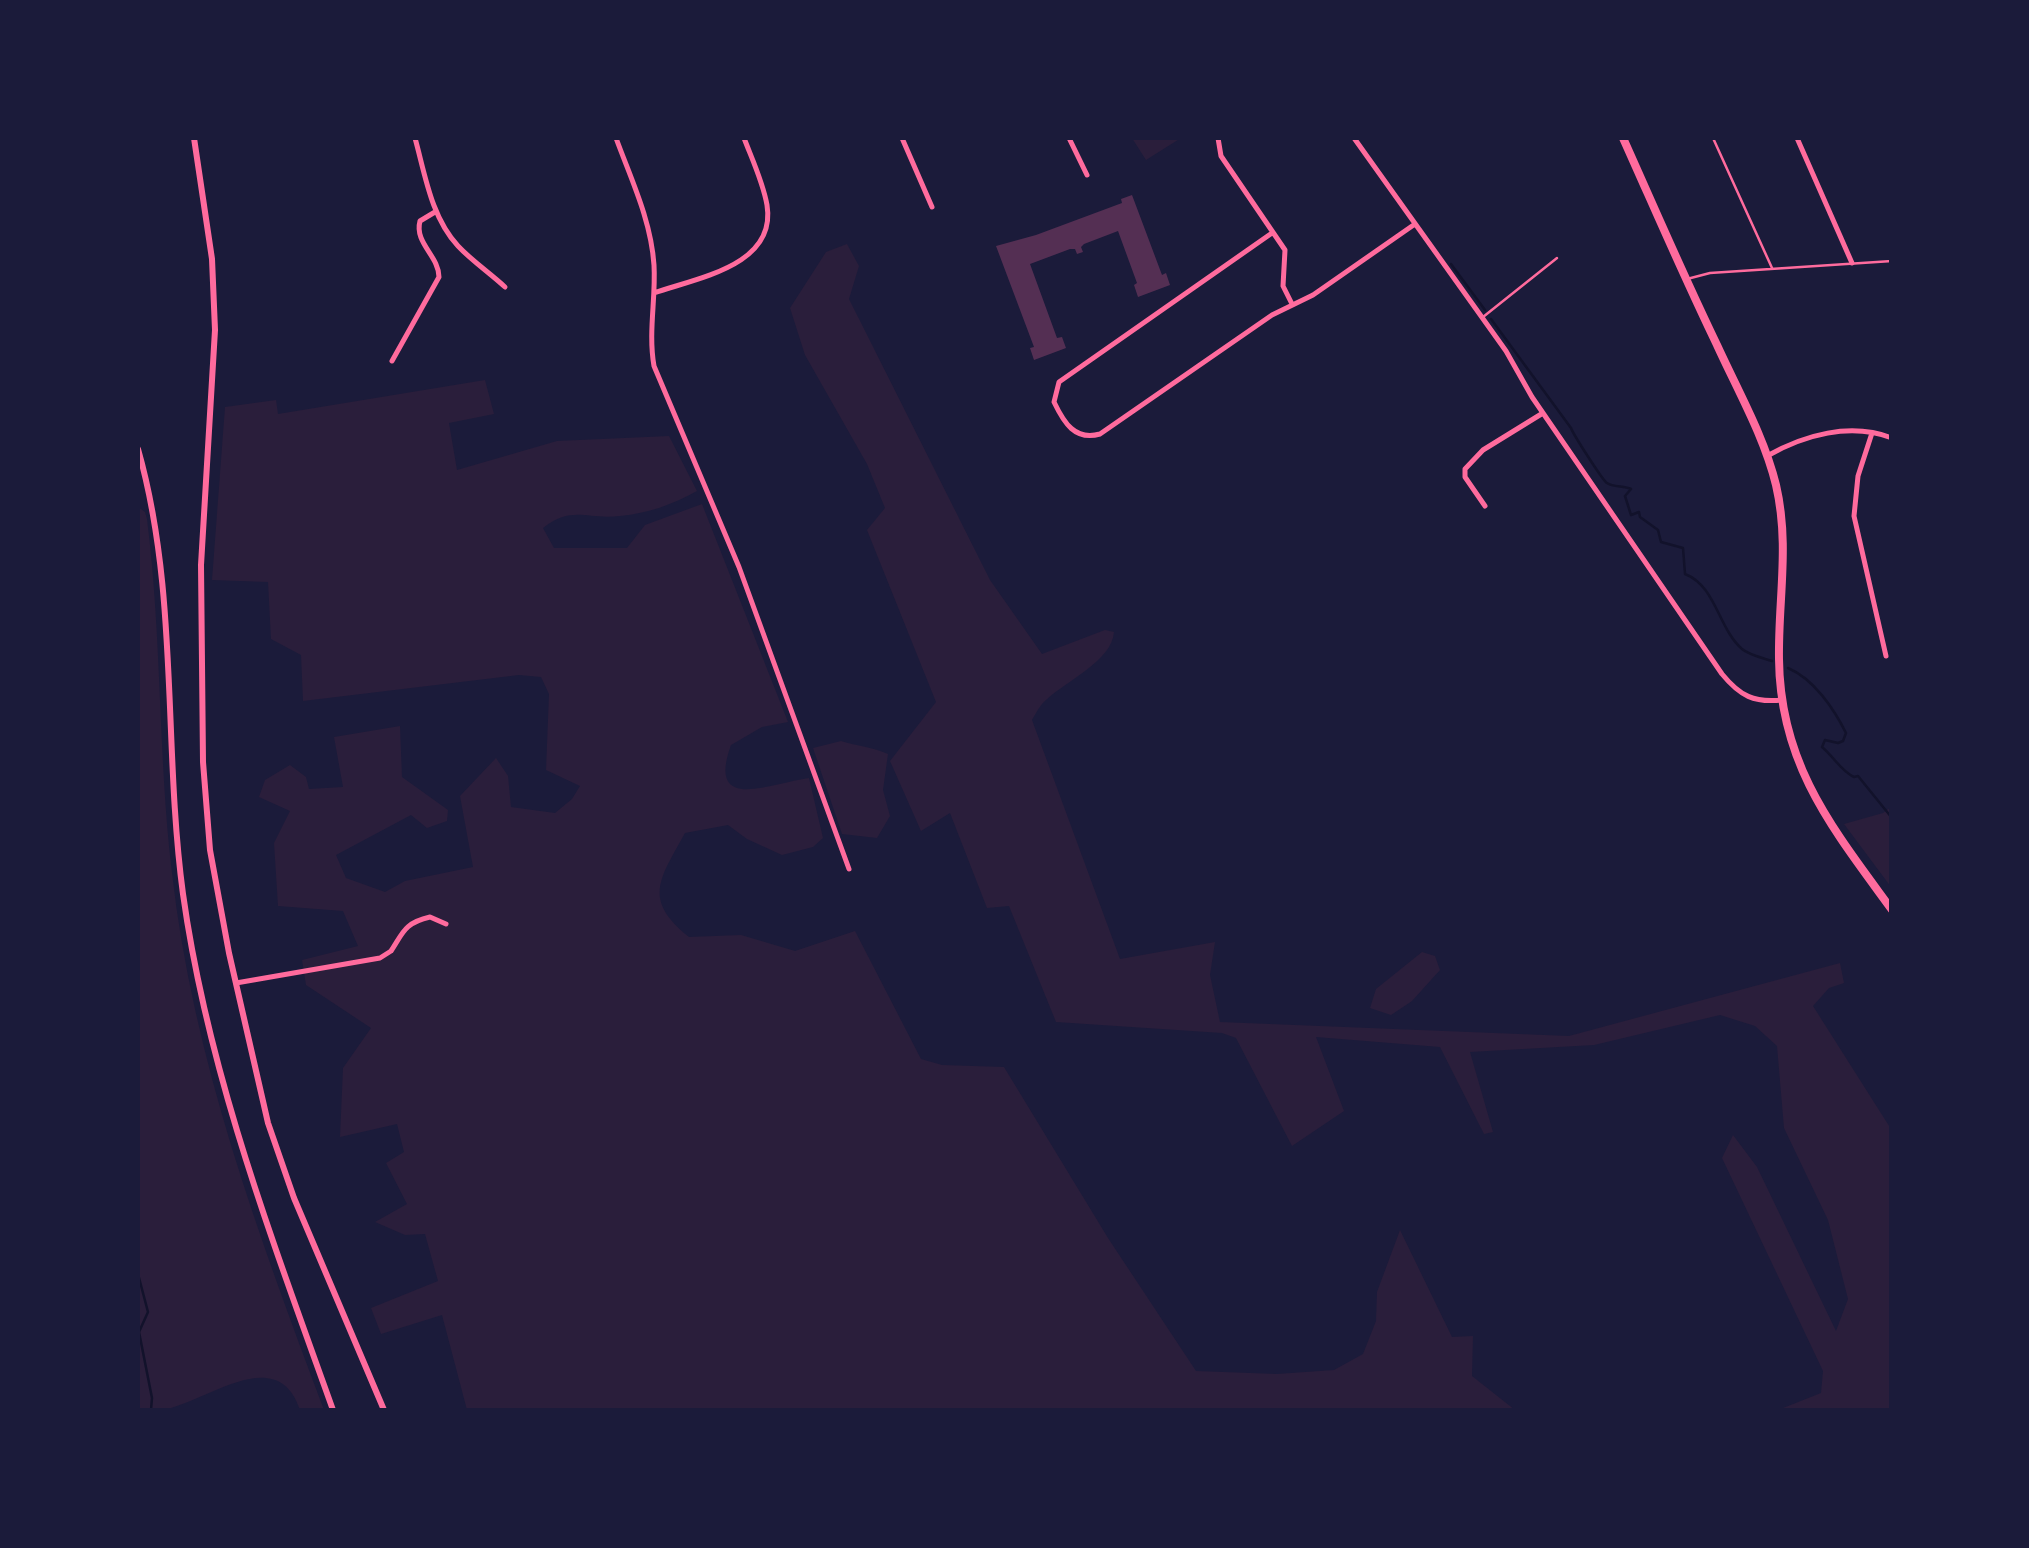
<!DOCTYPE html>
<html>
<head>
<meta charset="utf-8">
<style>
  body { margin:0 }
  #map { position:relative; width:2029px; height:1548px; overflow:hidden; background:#1b1b3a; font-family:"Noto Sans",sans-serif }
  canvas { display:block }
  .frame { position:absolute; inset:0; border:140px solid #1b1b3a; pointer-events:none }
</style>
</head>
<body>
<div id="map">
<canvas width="2029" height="1548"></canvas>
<div class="frame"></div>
</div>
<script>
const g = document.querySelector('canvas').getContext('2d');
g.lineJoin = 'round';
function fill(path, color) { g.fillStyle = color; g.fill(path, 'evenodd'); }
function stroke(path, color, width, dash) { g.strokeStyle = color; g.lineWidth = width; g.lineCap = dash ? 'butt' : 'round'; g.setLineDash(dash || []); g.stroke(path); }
fill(new Path2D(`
  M1132,138H1181L1146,160Z
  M847,244L859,266L849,299L990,580L1042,654L1105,630L1114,632C1112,661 1066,681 1046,700C1040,705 1036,713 1032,720L1120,959L1215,942L1210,975L1220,1022L1569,1036L1840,963L1844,983L1829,988L1813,1006L1891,1129V1410H1778L1821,1393L1823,1371L1722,1158L1733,1135L1757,1167L1836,1331L1848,1299L1828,1220L1784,1128L1777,1046L1755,1026L1720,1015L1594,1045L1470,1052L1493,1132L1484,1134L1440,1047L1316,1037L1344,1111L1292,1146L1236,1038L1222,1033L1056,1022L1009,906L987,908L950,813L921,831L890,761L936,702L867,530L885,508L867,464L805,355L790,308L826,252Z
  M485,380L494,414L449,423L457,470L557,441L669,436L697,491C671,505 649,513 620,516C586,520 573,505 543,528L554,548H627L645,525L702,504L788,722L762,727L731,745C706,814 771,783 809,778L823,838L813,847L782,855L747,839L728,825L685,833C660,879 642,899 689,937L741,935L795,951L855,931L921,1059L942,1065L1004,1067L1108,1238L1196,1371L1277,1374L1334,1370L1363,1354L1376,1321L1377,1292L1400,1230L1452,1337L1473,1336L1472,1376L1515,1410H467L442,1315L381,1334L371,1308L438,1281L425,1234L405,1235L375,1222L407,1204L386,1163L404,1152L397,1124L340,1137L343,1068L371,1028L306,985L302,960L358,946L343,911L278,906L274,843L290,811L259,797L265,780L290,765L306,777L309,789L343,787L334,737L400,726L402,777L448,810L447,821L427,828L411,815L336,855L346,878L385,892L405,881L473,867L460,796L496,758L508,776L511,807L555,813L572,799L580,786L546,770L549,694L541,677L519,675L303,701L301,655L271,639L268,582L212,580L225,407L276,400L278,414Z
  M138,507L145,512L147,519C162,637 158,755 172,873C193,1060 259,1236 324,1410H300C277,1341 206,1403 162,1410C154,1412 145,1410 138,1410Z
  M841,741C857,746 873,747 888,754L883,790L890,816L877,838L842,834L813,748Z
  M1891,807V887L1844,824L1883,813Z
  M1422,952L1435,956L1440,970L1412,1001L1391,1015L1370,1008L1376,989Z`), '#2a1e3b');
stroke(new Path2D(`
  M1451,264L1485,310
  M1491,319L1571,428C1573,434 1603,481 1607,483C1613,487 1624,486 1631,489L1625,496L1631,515L1639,512L1640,517L1658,530L1661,542L1683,548L1685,574C1716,586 1718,628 1742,649C1749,655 1763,658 1772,661
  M1788,668C1814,679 1834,709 1846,733L1843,741L1838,743L1825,740L1822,747C1834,757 1841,771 1854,777L1858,776L1892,818
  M138,1274L148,1312L139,1332L152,1398L151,1410`), '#12122b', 2.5);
fill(new Path2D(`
  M1132,195L1162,275L1166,273L1170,285L1138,297L1134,285L1137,283L1118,231L1084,244L1081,247L1083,252L1077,254L1075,249H1070L1030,264L1057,338L1062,337L1066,348L1034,360L1030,348L1034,347L996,246L1036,235L1122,203L1121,199Z`), '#542f53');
stroke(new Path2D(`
  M1713,138L1772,268
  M1687,279L1710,273L1892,261
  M1483,317L1557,258`), '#ff6b9d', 2.5);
stroke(new Path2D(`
  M415,138C425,174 431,217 458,246C472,261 490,273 505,287
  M616,138C631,179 651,220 654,265C656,299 648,332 654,366L739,567L849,869
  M902,138L932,207
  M1069,138L1087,175
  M1218,138L1221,156L1285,250L1283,286L1292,304
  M1354,138L1506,351L1532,397L1722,674C1740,696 1754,703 1782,700
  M1797,138L1852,263
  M1272,233L1059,382L1054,402C1064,423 1075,441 1100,434L1272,315L1313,295L1415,224
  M654,293C696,278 777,266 767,205C763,182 752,159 744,138
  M392,361L439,277C439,256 414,243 420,221L435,212
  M1872,433L1858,476L1854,516L1886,656
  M1767,456C1804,435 1850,422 1892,438
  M1485,506L1465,477V469L1483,450L1543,413
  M236,983L380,958L391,951C403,933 404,923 430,917L446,924`), '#ff6b9d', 5);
stroke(new Path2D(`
  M194,138L212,259L215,330L201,565L203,762L210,850L229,953L268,1123L294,1198L384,1410`), '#ff6b9d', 6);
stroke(new Path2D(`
  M138,449C179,593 163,746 183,894C208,1073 273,1242 333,1410`), '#ff6b9d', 6);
stroke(new Path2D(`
  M1623,138C1654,207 1684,277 1717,345C1738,391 1764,436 1776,485C1790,545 1778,600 1779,659C1780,765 1833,829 1892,910`), '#ff6b9d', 8);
</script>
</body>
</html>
